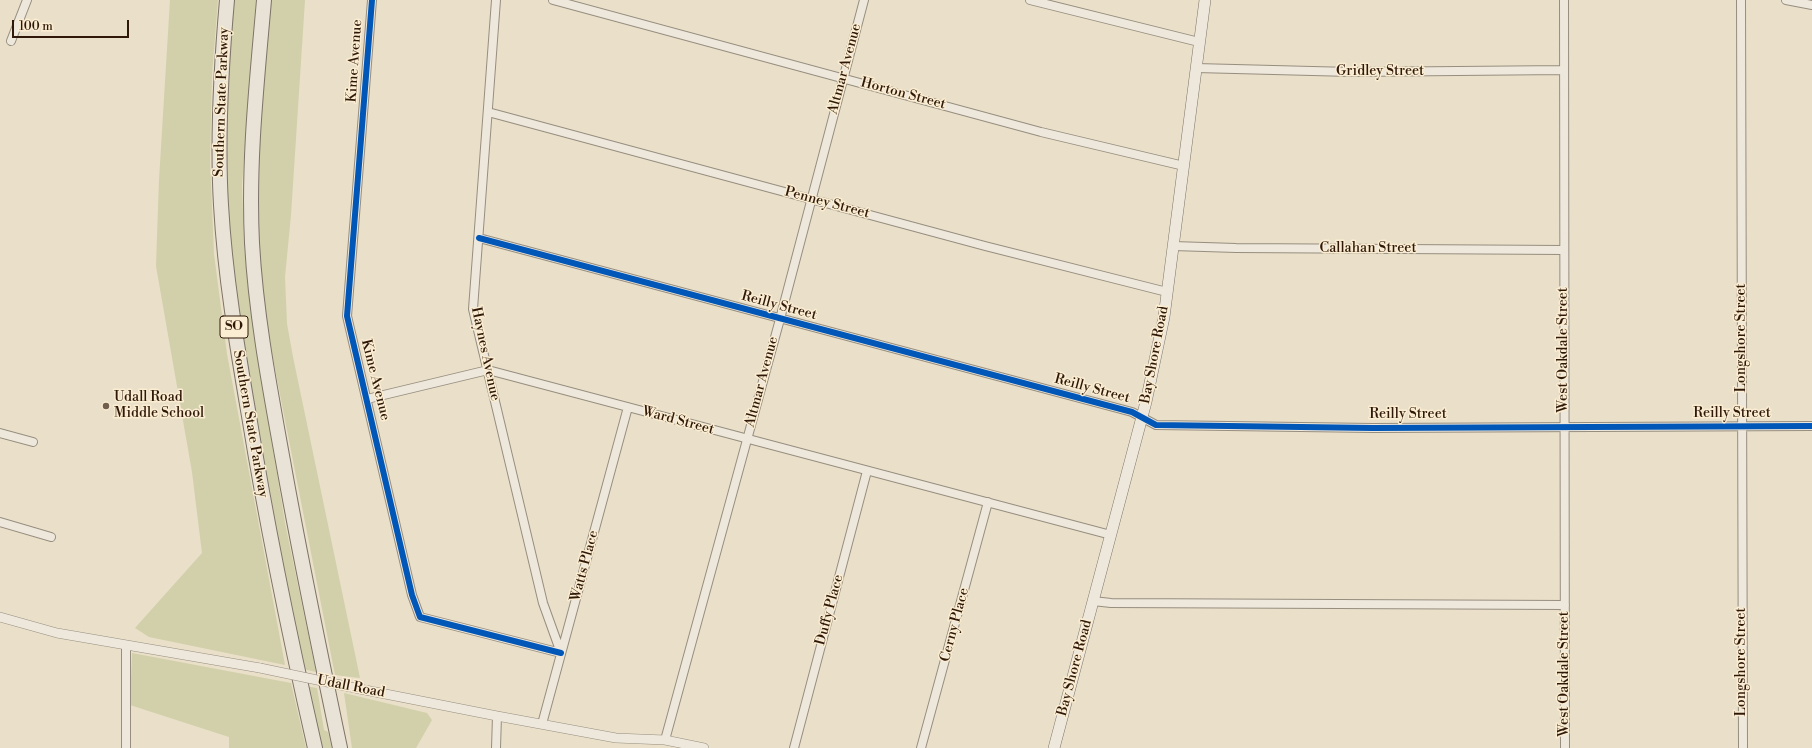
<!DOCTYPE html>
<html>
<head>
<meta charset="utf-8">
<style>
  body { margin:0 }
  #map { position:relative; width:1812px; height:748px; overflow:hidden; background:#eadfc8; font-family:"Libre Bodoni",serif }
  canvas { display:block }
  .scale { position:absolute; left:12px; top:20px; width:117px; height:18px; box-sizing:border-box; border:2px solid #301809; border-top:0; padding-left:5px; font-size:12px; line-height:14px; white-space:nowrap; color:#301809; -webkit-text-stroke:3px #faedd2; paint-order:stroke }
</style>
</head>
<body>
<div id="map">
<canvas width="1812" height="748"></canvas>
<div class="scale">100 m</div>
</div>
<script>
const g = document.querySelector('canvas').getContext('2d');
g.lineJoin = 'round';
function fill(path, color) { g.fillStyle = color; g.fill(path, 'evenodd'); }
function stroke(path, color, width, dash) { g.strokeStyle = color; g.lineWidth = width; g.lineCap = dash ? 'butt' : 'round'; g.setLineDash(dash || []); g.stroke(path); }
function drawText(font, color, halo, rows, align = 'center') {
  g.font = font + ' "Libre Bodoni",serif'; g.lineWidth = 3; g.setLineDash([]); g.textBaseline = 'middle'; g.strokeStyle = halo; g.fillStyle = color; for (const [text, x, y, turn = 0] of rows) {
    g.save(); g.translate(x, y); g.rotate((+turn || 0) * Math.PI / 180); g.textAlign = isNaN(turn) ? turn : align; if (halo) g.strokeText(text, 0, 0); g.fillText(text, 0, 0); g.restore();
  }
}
fill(new Path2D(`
  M170,0H218L212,75L210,160L214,254L227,354L285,665L149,637L135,628L202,553L192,472L156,266L159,180Z
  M233,0H256L242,185L244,245L250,307L285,523L316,672L303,669L250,393L230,246L225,131L228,52Z
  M270,0H305L291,215L285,277L287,324L293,357L360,678L335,675L265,318C261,277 256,237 256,197C256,131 264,65 270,0Z
  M132,653L291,683L306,748H229V737L130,705Z
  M305,686L317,688L324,730L328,732L332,748H320Z
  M344,693L427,713L432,720L416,748H352Z`), '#d1d0aa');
const minor = new Path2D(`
  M372,0L347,316L412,595L420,617L561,653
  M496,0L473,309L543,603L561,653
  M553,0L1041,132L1184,166
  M1030,0L1199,42
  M1564,0L1565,748
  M1741,0L1743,748
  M1786,0L1812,5
  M11,41L27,0
  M1196,68L1351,72L1564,70
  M488,112L985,246L1167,292
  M479,238L1132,412L1156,425L1373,428L1812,426
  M1173,246L1236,248L1564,250
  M367,399L488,370L1111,535
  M0,433L33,442
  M0,522L51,537
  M1093,601L1111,603L1565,605
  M542,724L628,407
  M665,740L780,319L864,0
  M126,748V645
  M496,748L497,716
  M794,748L867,471
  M921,748L988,502`);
const tertiary = new Path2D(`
  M0,617L57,633L260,668
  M360,689L497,716L616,738L665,740L704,748`);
const secondary = new Path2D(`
  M1054,748L1146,402L1164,317L1205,0`);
const motorway = new Path2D(`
  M227,0C221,68 217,137 221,205C225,276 237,346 249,416C267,527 290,638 315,748
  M264,0C257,81 248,161 252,243C256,316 270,389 283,461C300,557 320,653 340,748`);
stroke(minor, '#978e7f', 10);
stroke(tertiary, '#978e7f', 10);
stroke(secondary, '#7d7366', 12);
stroke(motorway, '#7d7366', 16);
stroke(minor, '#ede7dc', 8);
stroke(tertiary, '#ede7dc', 9);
stroke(secondary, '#ede7dc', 11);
stroke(motorway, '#e9e2d6', 14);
const tertiaryBridge = new Path2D(`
  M260,668L360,689`);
stroke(tertiaryBridge, '#978e7f', 10, []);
stroke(tertiaryBridge, '#ede7dc', 9);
stroke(new Path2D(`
  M372,0L347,316L412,595L420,617L561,653
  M479,238L1132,412L1156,425L1373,428L1812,426`), '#0057b8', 6);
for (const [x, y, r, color] of [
  [106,406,4,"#715e4c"]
]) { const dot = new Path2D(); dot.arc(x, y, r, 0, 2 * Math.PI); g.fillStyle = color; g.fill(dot); stroke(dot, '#faedd2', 1.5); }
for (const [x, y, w] of [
  [234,327,28]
]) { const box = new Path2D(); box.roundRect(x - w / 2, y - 11, w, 22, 3); g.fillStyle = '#faedd2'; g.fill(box); stroke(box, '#301809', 1); }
drawText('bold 13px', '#301809', null, [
  ["SO",234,327]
]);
drawText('14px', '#301809', '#faedd2', [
  ["Kime Avenue",355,61,-86],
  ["Altmar Avenue",845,69,-75],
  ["Gridley Street",1380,72],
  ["Horton Street",903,94,15],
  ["Southern State Parkway",222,102,-88],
  ["Penney Street",827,203,15],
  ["Callahan Street",1368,249],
  ["Reilly Street",779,306,15],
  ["Longshore Street",1742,338,-90],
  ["West Oakdale Street",1564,350,-90],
  ["Haynes Avenue",485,354,78],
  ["Bay Shore Road",1155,355,-79],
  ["Kime Avenue",375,380,76],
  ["Altmar Avenue",762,382,-75],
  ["Reilly Street",1092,389,15],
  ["Reilly Street",1732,414],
  ["Reilly Street",1408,415],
  ["Ward Street",678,421,15],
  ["Southern State Parkway",250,424,80],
  ["Watts Place",585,566,-75],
  ["Duffy Place",830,610,-75],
  ["Cerny Place",955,625,-75],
  ["Longshore Street",1742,662,-90],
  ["Bay Shore Road",1075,668,-75],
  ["West Oakdale Street",1565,674,-90],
  ["Udall Road",351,687,11]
]);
drawText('14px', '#301809', '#faedd2', [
  ["Udall Road",114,398],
  ["Middle School",114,414]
], 'left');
</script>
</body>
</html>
